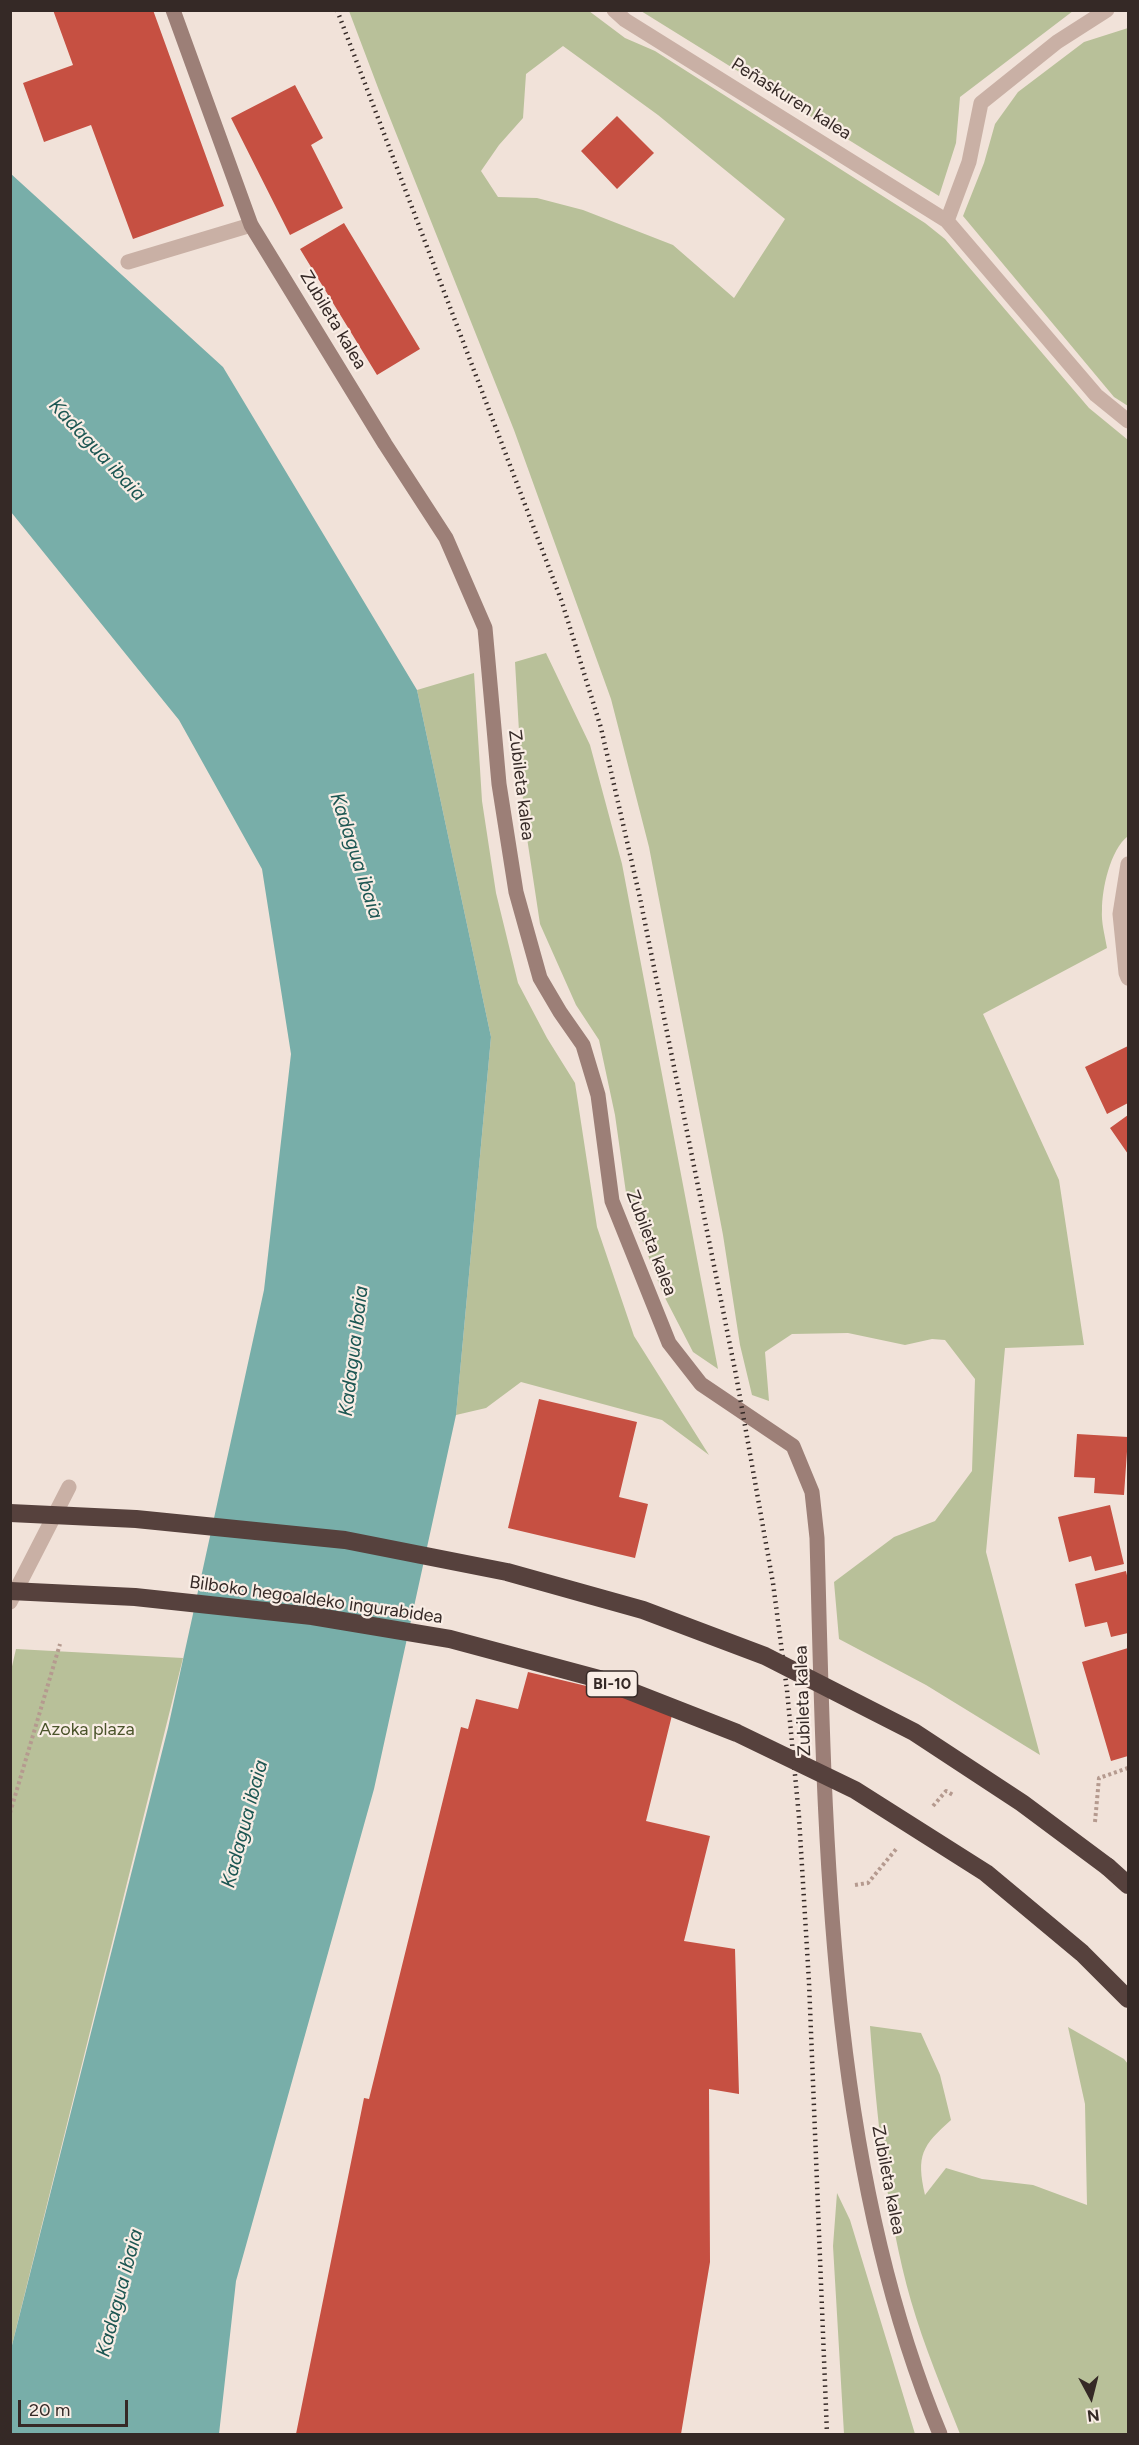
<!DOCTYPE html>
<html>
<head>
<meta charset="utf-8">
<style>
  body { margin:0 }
  #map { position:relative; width:1139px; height:2445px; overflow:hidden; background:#f1e2d9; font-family:Figtree,sans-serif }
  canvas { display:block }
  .frame { position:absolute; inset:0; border:12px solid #352926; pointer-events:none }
  .north { position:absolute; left:1061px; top:2367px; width:60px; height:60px; -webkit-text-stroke:4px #f9ede5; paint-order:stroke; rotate:173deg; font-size:16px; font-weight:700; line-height:24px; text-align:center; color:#352926 }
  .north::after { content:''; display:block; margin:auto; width:21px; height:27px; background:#352926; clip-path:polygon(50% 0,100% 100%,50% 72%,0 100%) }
  .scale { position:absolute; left:18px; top:2400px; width:110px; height:27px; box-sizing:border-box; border:3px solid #352926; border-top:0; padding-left:8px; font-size:18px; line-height:21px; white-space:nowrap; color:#352926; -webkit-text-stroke:4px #f9ede5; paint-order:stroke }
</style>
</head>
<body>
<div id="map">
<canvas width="1139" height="2445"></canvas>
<div class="frame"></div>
<div class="north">N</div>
<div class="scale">20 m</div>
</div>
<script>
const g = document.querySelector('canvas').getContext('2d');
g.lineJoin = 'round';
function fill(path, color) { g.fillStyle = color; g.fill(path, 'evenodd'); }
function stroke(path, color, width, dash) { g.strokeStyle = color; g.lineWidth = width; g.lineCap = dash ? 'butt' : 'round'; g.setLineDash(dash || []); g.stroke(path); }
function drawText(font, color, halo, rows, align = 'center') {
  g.font = font + ' Figtree,sans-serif'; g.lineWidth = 4.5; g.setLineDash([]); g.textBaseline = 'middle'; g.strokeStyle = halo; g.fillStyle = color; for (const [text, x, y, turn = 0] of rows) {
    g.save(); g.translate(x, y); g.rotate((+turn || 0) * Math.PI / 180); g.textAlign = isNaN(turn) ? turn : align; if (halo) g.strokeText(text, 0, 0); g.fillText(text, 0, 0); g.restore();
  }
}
fill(new Path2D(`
  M349,11H589L625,38L655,51L925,223L945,239L1089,408L1128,440V836C1110,850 1102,889 1102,910C1101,922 1105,936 1107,948L983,1014L1059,1180L1084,1345L1005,1348L986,1552L1040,1755L926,1685L839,1639L834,1582L894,1537L935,1521L972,1471L975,1379L945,1340L932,1339L905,1345L848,1333L792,1334L765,1352L769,1401L752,1395L740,1345L723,1235L649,847L611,699L514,430L380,93ZM563,46L658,115L785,219L734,298L673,245L583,210L537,198L498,197L481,171L499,145L523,118L526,74Z
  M641,11H1073L960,97L956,143L939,196Z
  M1128,28V406L1114,397L963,216L984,163L995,124L1018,92L1084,42Z
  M546,653L590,745L622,864L718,1369L693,1352L662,1292L627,1200L615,1115L599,1040L576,1005L540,924L524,818L515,662Z
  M474,673L482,801L496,893L518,983L547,1038L575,1083L597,1227L634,1336L709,1455L662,1420L521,1382L486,1408L456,1415L491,1037L417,690Z
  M16,1649L183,1658L11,2349L10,1675Z
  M870,2026L921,2033L940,2075L951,2120C922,2146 916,2155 925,2195L946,2168L982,2179L1033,2185L1087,2205L1085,2104L1068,2027L1124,2059L1128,2064V2434H960C943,2391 924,2346 911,2301C886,2212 877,2119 870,2026Z
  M837,2193L850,2220L915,2434H844L833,2246Z`), '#b8c099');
fill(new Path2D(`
  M10,173L223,367L417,690L491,1037L456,1415L374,1789L236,2281L219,2434H11V2349L168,1728L264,1290L291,1054L262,869L179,720L11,512Z`), '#78aea9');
fill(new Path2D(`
  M53,10H153L224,206L133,239L91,125L44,142L23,83L73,65Z
  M295,85L323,138L311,145L343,208L290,235L231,118Z
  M617,116L654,153L617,189L581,151Z
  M344,223L420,349L377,375L300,249Z
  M1128,1046V1103L1107,1114L1085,1067Z
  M1128,1115V1154L1110,1128Z
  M539,1399L637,1422L619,1497L648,1504L635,1558L508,1528Z
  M1077,1434L1128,1437L1124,1495L1094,1493L1095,1478L1074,1477Z
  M1110,1505L1124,1564L1095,1571L1091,1556L1069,1562L1058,1517Z
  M1126,1571L1128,1580V1633L1111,1637L1107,1622L1085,1627L1075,1584Z
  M1128,1648V1756L1111,1761L1082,1662Z
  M528,1672L674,1707L646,1821L710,1836L684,1941L735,1949L739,2094L709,2089L710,2262L681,2434H296L364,2098L369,2099L461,1727L468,1729L476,1699L518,1709Z`), '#c65042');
stroke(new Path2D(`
  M933,1806L946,1791L953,1795
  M10,1813L60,1644
  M1095,1822L1099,1778L1128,1768
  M855,1885L868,1883L897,1848`), '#b59a8f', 4, [3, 3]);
stroke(new Path2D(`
  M614,10L625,20L947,221L1096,395L1128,421
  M947,221L969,162L981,103L1057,42L1107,10
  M128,262L251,225
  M1128,864L1120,914L1126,973L1128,978
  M10,1602L69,1487`), '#c9b0a5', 15);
stroke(new Path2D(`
  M173,10L251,225L385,444L446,538L485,628L499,784L516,892L540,978L560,1012L583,1045L598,1095L612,1201L669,1343L701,1384L793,1446L812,1492L817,1538C825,1831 826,2160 940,2434`), '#9c7f77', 15);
stroke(new Path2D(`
  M1108,1867L1128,1885`), '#56413d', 18);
stroke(new Path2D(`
  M337,10L562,602L601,728L640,898L736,1375L773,1583L787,1690L799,1817L809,1982L827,2434`), '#352926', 4.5, [1.5, 4.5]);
stroke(new Path2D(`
  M10,1513L136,1519L345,1540L507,1572L643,1610L765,1656L914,1732L1022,1803L1108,1867
  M10,1591L135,1597L312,1616L450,1639L599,1679L737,1733L855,1790L986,1873L1082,1953L1128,1999`), '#56413d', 18);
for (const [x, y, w] of [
  [612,1684,51]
]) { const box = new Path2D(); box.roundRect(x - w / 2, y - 13, w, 26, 4.5); g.fillStyle = '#f9ede5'; g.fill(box); stroke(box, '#352926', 1.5); }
drawText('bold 16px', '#352926', null, [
  ["BI-10",612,1684]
]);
drawText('18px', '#352926', '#f9ede5', [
  ["Peñaskuren kalea",791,99,32],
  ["Zubileta kalea",333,320,59],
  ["Zubileta kalea",521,785,83],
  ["Zubileta kalea",651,1243,69],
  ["Bilboko hegoaldeko ingurabidea",316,1600,8],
  ["Zubileta kalea",803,1701,-92],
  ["Zubileta kalea",888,2180,79]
]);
drawText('18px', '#4a532a', '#f9ede5', [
  ["Azoka plaza",87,1730]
]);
drawText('italic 20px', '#1c5652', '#f9ede5', [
  ["Kadagua ibaia",97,450,47],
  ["Kadagua ibaia",356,856,72],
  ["Kadagua ibaia",354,1351,-83],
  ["Kadagua ibaia",245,1824,-75],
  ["Kadagua ibaia",120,2293,-75]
]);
</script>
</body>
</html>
